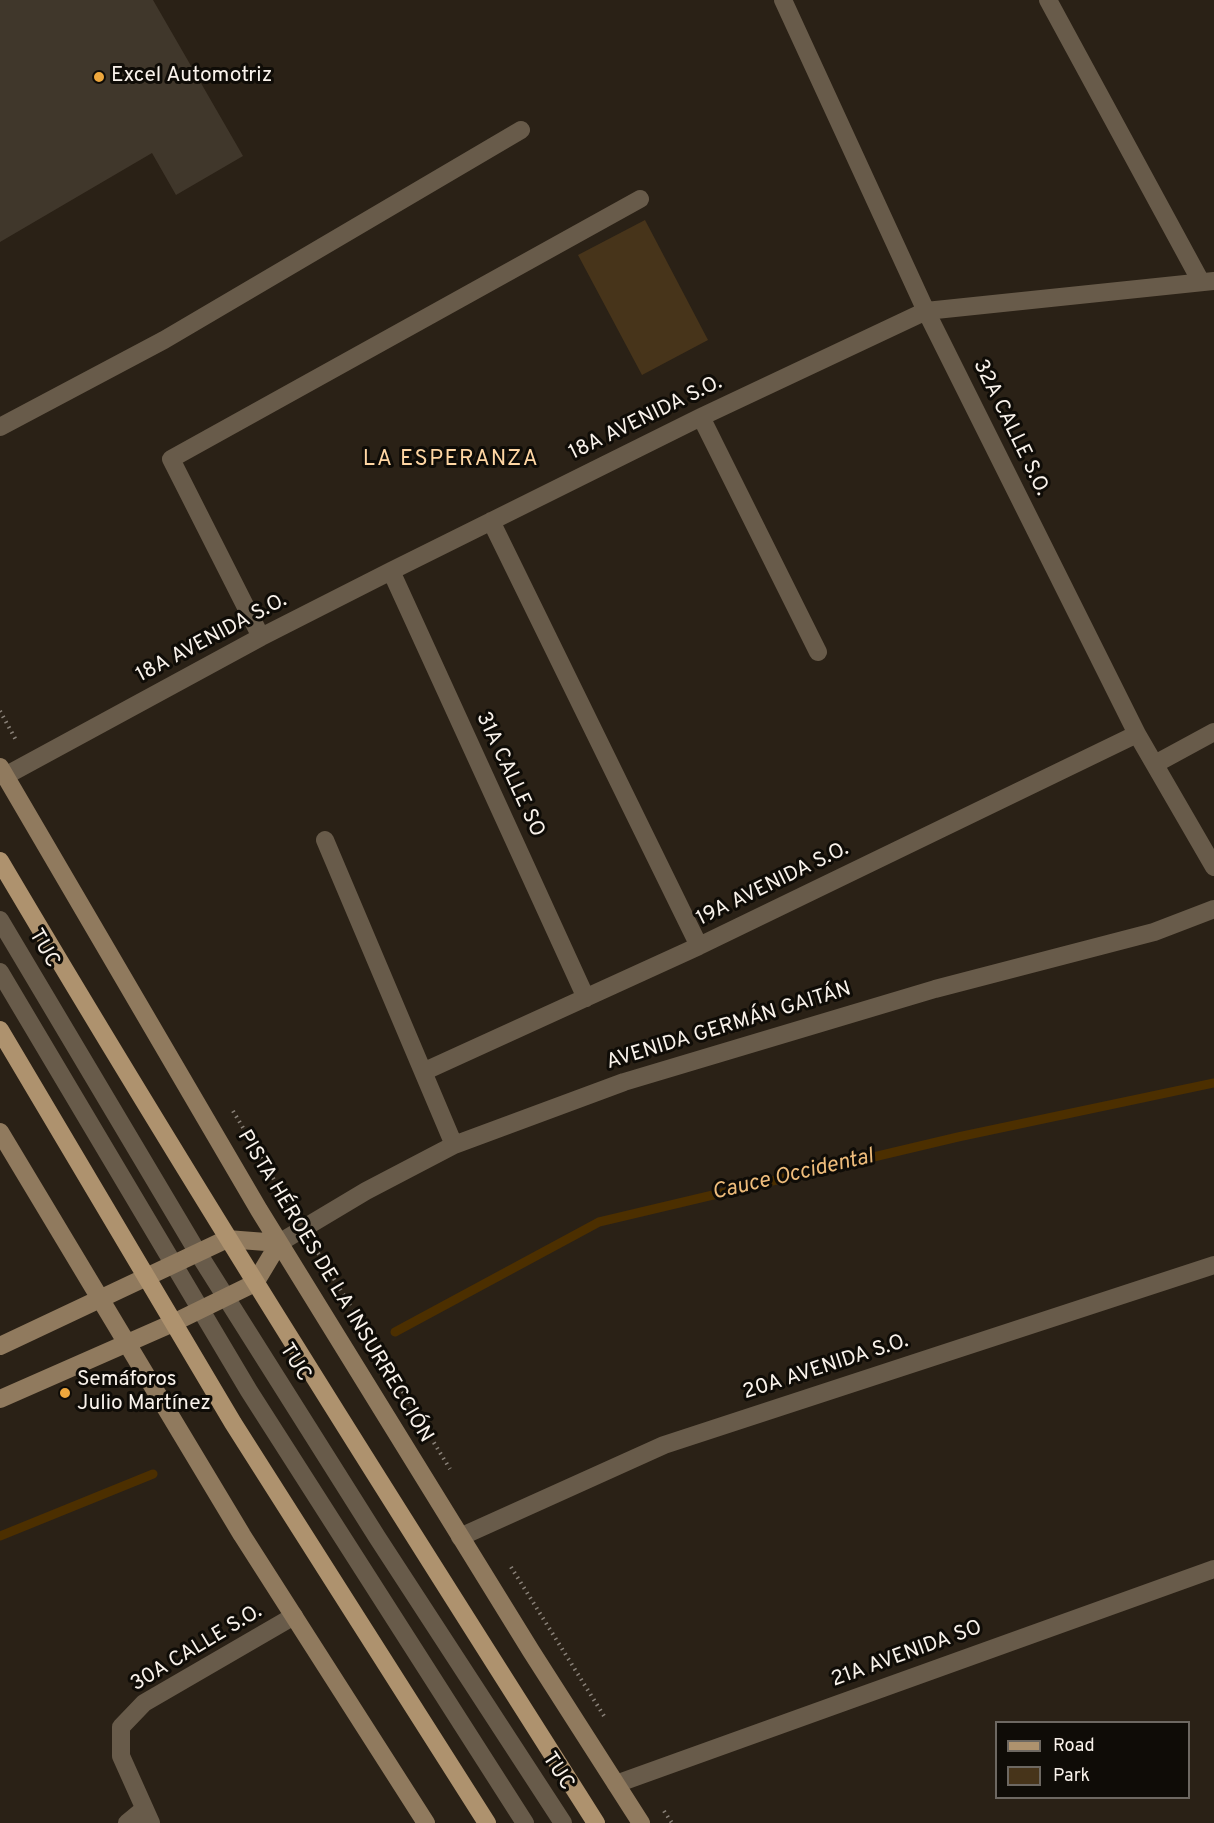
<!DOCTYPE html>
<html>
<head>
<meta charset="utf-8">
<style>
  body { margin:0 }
  #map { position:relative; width:1214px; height:1823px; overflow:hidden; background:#2a2116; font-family:Overpass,sans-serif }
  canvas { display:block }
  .legend { position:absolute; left:995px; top:1721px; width:195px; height:78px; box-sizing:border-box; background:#0f0c07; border:2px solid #6d6862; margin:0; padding:8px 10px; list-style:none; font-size:18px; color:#f9f2eb }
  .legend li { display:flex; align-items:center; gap:12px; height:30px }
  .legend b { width:30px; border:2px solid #6d6862 }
</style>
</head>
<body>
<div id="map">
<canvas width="1214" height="1823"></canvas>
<ul class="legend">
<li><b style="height:8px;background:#ae926e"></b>Road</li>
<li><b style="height:16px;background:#47341a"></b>Park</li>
</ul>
</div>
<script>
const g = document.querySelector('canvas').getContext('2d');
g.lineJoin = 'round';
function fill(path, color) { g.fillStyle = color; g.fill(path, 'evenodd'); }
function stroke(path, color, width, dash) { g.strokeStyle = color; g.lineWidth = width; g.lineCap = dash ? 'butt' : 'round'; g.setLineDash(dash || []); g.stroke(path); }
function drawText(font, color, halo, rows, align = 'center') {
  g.font = font + ' Overpass,sans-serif'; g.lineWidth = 6; g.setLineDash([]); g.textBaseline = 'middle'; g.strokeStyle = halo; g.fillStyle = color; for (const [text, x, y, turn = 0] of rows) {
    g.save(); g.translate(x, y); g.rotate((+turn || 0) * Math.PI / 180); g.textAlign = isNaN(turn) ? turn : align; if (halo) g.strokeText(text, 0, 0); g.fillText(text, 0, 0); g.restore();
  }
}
fill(new Path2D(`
  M645,220L708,340L642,375L578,255Z`), '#47341a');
stroke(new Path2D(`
  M395,1332L599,1222L958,1137L1214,1083
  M0,1536L153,1474`), '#4c2f00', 9);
fill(new Path2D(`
  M0,0H153L243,156L176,195L152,153L0,242Z`), '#40372b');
stroke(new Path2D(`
  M0,711L17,742
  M233,1111L291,1208
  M315,1248L450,1469
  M511,1567L604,1716
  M664,1811L672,1823`), '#898178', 4, [1.5, 4.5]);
stroke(new Path2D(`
  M0,427L164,340L521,130
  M0,920L198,1253L377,1537L563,1823
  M0,972L249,1391L525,1823`), '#685b4a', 18);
stroke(new Path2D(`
  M783,0L926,311L1137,734L1214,867
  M1048,0L1200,280
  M701,417L818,652
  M491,521L699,946
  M391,571L586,998
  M261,637L171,459L640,199
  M1155,764L1214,732
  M5,776L261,637L391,571L701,417L926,311L1214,281
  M325,840L454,1145
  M425,1071L699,946L1137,734
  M279,1243L366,1191L454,1145L624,1082L935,989L1154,932L1214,909
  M460,1537L664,1445L1214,1265
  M616,1784L1214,1569
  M127,1823L144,1809
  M151,1823L121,1756V1727L144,1703L294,1616`), '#685b4a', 18);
stroke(new Path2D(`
  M0,767L259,1210L531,1651L641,1823
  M0,1132L242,1535L426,1823
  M0,1346L227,1239L279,1243
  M0,1399L173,1323L255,1283L279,1243`), '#907a5e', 18);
stroke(new Path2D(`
  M0,861C192,1186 394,1505 596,1823
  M0,1030L233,1423L487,1823`), '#ae926e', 18);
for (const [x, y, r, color] of [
  [99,77,6,"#eea73d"],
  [65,1393,6,"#eea73d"]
]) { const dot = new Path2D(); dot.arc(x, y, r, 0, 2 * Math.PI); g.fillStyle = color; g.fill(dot); stroke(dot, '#0f0c07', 2); }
drawText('21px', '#f9f2eb', '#0f0c07', [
  ["Excel Automotriz",111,77],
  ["Semáforos",77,1381],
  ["Julio Martínez",77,1405]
], 'left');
drawText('21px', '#f9f2eb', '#0f0c07', [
  ["18A AVENIDA S.O.",646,419,-26],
  ["32A CALLE S.O.",1010,428,64],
  ["18A AVENIDA S.O.",212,639,-28],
  ["31A CALLE SO",509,775,65],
  ["19A AVENIDA S.O.",773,885,-26],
  ["TUC",43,949,60],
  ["AVENIDA GERMÁN GAITÁN",729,1027,-17],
  ["PISTA HÉROES DE LA INSURRECCIÓN",334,1287,59],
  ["TUC",294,1363,58],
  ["20A AVENIDA S.O.",826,1368,-18],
  ["30A CALLE S.O.",197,1649,-31],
  ["21A AVENIDA SO",907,1655,-20],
  ["TUC",557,1772,57]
]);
g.letterSpacing = '1.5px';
drawText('22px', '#ffd6a3', '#0f0c07', [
  ["LA ESPERANZA",451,461]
]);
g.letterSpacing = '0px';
drawText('italic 22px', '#eebc7b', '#0f0c07', [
  ["Cauce Occidental",793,1176,-13]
]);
</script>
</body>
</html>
